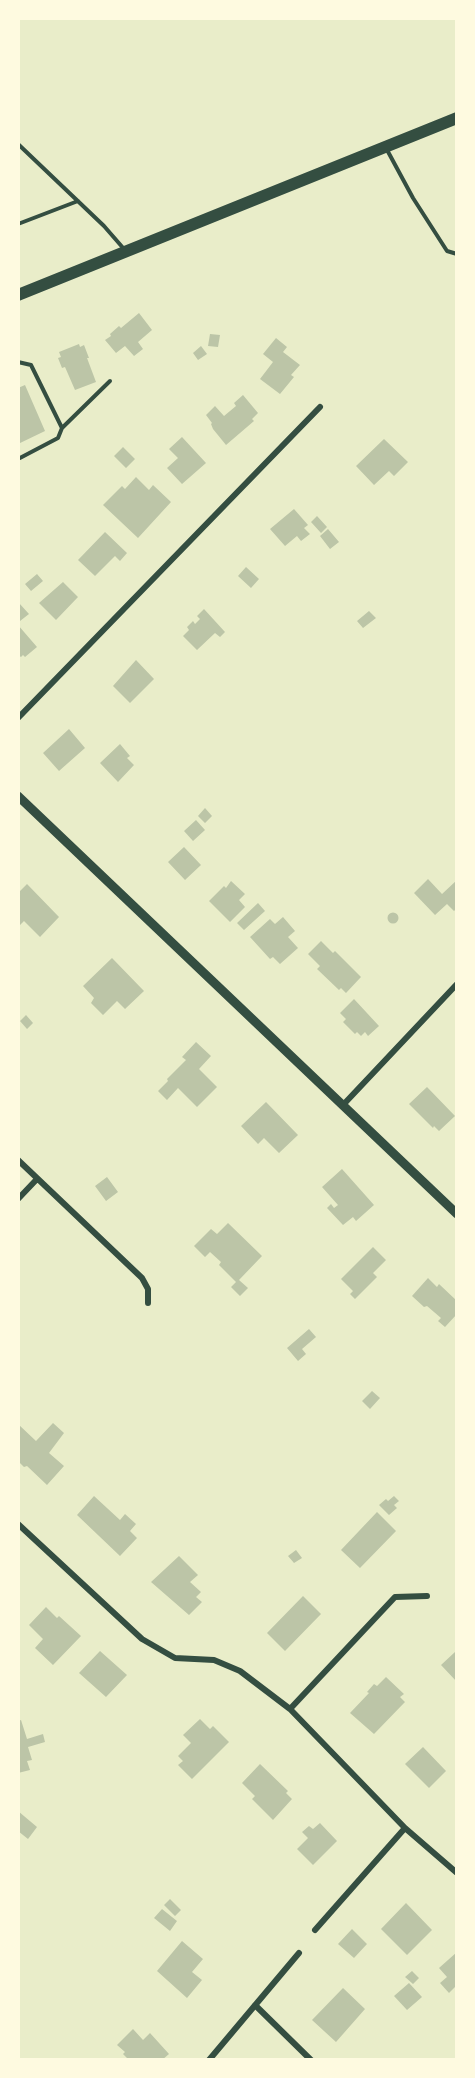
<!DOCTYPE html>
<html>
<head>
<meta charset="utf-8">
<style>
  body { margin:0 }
  #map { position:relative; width:475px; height:2078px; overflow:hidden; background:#e9edc9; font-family:Lora,serif }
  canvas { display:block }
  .frame { position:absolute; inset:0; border:20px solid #fefae0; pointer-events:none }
</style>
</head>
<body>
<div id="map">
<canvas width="475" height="2078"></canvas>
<div class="frame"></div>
</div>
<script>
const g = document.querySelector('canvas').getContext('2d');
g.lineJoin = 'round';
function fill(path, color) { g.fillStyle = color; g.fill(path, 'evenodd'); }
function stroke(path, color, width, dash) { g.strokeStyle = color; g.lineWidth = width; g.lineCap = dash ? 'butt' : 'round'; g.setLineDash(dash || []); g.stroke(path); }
fill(new Path2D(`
  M139,313L152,330L138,342L143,349L134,356L125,346L116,353L105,340L111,336L110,334L119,326L121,328Z
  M210,334L220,335L218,347L208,346Z
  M276,338L287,347L283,352L300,365L291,375L294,377L280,394L260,379L273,362L263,354Z
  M79,344L80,347L84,345L89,358H87L96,382L75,390L65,367L62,368L58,358L61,357L59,352Z
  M201,346L207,354L198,360L193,353Z
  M25,385L45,431L18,444V388Z
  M243,395L258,413L252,419L254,421L226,445L213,429L211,424L212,423L206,415L215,406L224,416L236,406L234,403Z
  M182,437L206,463L182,484L167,468L178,458L169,449Z
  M384,439L408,462L394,476L389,471L374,485L356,466Z
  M123,447L135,459L126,468L114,456Z
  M136,477L149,490L153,485L171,502L138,538L103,505L122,486L125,489Z
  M294,509L308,525L304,528L310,534L301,541L297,536L285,546L270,529Z
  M317,516L327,527L321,533L311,522Z
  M328,529L339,542L330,549L320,536Z
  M105,532L127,553L120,561L115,556L95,576L78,560Z
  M246,567L259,579L251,588L238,576Z
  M37,574L43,581L31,591L25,584Z
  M63,582L78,597L56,620L39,603Z
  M19,603L29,614L20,621L18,618Z
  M204,609L225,632L220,637L215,633L197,650L183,636L189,630L187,627L193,621L195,624L200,619L197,616Z
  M369,611L376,618L363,628L357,621Z
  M18,625L37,647L25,657L23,655L21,657L18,655Z
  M136,660L154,679L130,703L113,686Z
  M69,729L85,748L59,771L43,753Z
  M120,744L130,756L127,758L134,765L118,782L100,763Z
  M205,808L212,816L205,823L198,816Z
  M196,820L205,830L193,841L184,831Z
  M184,847L201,865L185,880L168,862Z
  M428,879L442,894L457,880V908L454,911L447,904L435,915L414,893Z
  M231,881L245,894L239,900L245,907L230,922L209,901L224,886L226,888Z
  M27,884L59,917L40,937L24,921L18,927V893Z
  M258,903L265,911L244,930L237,923Z
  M387.5 918a5.5 5.5 0 1 1 11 0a5.5 5.5 0 1 1-11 0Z
  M283,917L295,931L288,937L298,948L280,964L273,957L270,959L250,937L270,919L275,924Z
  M321,941L333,953L335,951L361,977L346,993L341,988L339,990L317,969L320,966L308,954Z
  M112,958L144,991L125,1009L117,1001L103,1015L91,1003L94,998L83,986Z
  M354,999L379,1026L368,1036L365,1032L361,1036L357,1032L355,1034L343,1022L346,1019L340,1013Z
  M26,1015L33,1023L27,1029L20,1021Z
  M196,1042L211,1056L199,1069L217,1087L197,1107L178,1088L167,1100L158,1091L168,1081L167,1079L186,1060L182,1057Z
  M427,1087L455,1116L439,1131L434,1126L433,1128L409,1104Z
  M266,1102L298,1135L279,1153L264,1138L258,1144L241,1126Z
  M342,1169L374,1205L356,1221L353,1217L343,1225L327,1208L331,1204L334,1208L338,1205L322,1187Z
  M107,1177L118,1192L106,1201L95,1186Z
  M228,1223L262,1256L239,1280L248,1288L240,1296L231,1287L236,1282L219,1265L221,1262L210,1252L205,1257L194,1246L211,1229L217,1234Z
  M373,1247L386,1260L373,1273L377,1277L355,1299L350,1294L353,1291L341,1279Z
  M428,1278L437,1287L439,1284L457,1301V1314L445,1327L438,1321L441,1318L427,1306L424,1307L412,1296Z
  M309,1329L316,1337L302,1349L306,1354L298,1361L287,1348Z
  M372,1391L380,1398L370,1409L362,1401Z
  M53,1423L64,1433L49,1453L64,1466L47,1485L27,1466L24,1467L18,1461L20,1459L18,1457V1424L36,1441Z
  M94,1496L120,1520L125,1514L136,1524L130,1531L137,1538L120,1556L77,1515Z
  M394,1496L399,1501L394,1505L397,1508L389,1515L379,1505L386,1499L388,1501Z
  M377,1512L396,1531L360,1568L341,1550Z
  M296,1550L302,1558L294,1563L288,1556Z
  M179,1556L198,1575L190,1582L201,1592L196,1597L202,1602L189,1615L151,1582Z
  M303,1596L321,1614L285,1651L267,1633Z
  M46,1607L57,1618L59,1616L81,1636L53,1665L35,1648L43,1639L29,1625Z
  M100,1651L127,1675L106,1697L79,1673Z
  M455,1652L457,1653V1682L441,1665Z
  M386,1677L404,1694L400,1697L405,1702L374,1734L350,1713L369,1693L367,1692L374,1684L377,1686Z
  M200,1719L210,1729L213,1726L229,1742L192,1779L178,1765L183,1761L178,1756L191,1743L183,1735Z
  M21,1720L27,1739L43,1734L45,1742L28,1747L32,1760L27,1761L30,1770L18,1773V1721Z
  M423,1747L446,1771L429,1788L405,1764Z
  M260,1764L288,1791L286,1793L292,1799L273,1820L252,1799L255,1796L242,1783Z
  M18,1811L37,1827L28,1839L18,1831Z
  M320,1823L337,1841L313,1865L297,1849L308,1838L302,1832L309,1826L313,1829Z
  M170,1899L181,1910L175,1916L164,1905Z
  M406,1903L432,1930L407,1955L381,1929Z
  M162,1909L177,1921L170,1931L154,1918Z
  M352,1929L367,1944L354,1958L338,1944Z
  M182,1941L203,1959L192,1972L202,1980L187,1998L157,1971Z
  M457,1952V1985L449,1993L440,1983L447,1977L439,1968Z
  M412,1971L419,1978L413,1984L405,1977Z
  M409,1983L422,1997L407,2010L394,1996Z
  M343,1988L365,2009L336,2042L312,2020Z
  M133,2029L143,2040L150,2033L169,2054L162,2060H129L123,2054L125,2052L117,2045Z`), '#bcc5a7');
stroke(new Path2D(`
  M18,144L104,226L124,249
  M386,148L413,198L447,251L457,254
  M18,224L78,201
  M18,362L31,365L62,428L58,438L18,459
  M62,428L110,381`), '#344e41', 4);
stroke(new Path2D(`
  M18,718L320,407
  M343,1105L457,984
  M18,1160L142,1278L148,1289V1303
  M18,1199L37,1179
  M18,1524L142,1639L175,1658L214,1660L240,1671L290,1709L405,1828L457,1873
  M290,1709L395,1597L427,1596
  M315,1930L405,1828
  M255,2005L311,2060
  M209,2060L299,1953`), '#344e41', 6);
stroke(new Path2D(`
  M18,796L457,1214`), '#344e41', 9);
stroke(new Path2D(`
  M18,295L457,118`), '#344e41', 12);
</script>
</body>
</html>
